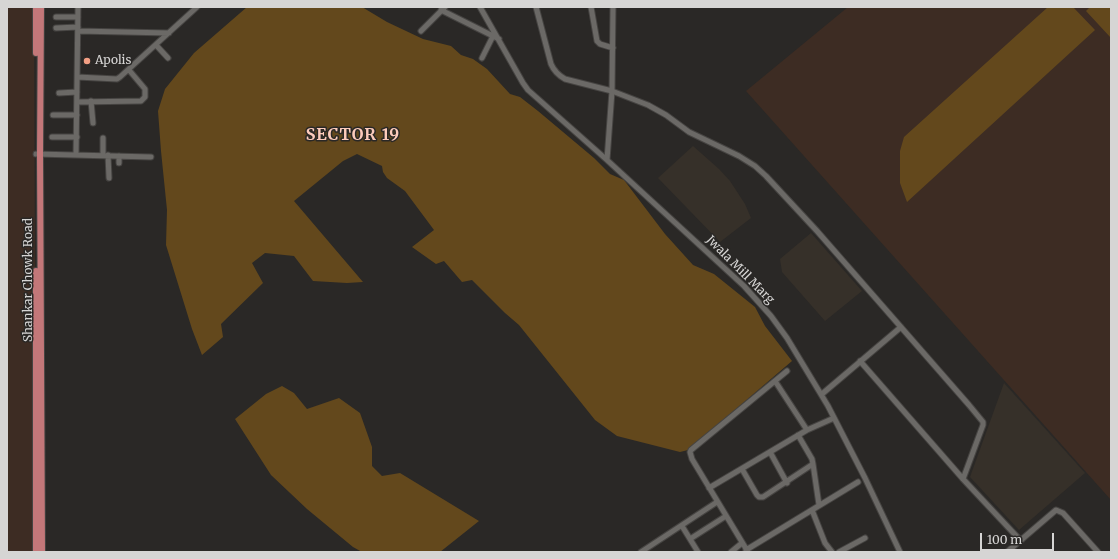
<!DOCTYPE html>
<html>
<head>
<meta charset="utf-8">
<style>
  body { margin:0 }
  #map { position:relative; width:1118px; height:559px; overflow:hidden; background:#2a2826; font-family:Merriweather,serif }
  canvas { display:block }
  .frame { position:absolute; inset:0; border:8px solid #d6d5d4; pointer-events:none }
  .scale { position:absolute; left:980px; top:533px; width:74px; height:18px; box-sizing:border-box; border:2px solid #d6d5d4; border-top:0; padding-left:5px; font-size:12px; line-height:14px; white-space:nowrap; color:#d6d5d4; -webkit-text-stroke:3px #2a2826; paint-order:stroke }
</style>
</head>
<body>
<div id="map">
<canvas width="1118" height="559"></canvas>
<div class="frame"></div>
<div class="scale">100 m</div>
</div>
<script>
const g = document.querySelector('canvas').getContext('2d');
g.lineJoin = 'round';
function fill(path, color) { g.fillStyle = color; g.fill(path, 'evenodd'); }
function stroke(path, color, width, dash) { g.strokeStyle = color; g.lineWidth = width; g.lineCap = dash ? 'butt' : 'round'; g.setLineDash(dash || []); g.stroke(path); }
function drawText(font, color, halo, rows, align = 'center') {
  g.font = font + ' Merriweather,serif'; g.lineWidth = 3; g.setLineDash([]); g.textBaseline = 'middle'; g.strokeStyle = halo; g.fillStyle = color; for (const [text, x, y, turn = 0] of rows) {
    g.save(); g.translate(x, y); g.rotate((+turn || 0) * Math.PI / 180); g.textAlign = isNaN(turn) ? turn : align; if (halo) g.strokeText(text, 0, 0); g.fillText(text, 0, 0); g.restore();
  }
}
fill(new Path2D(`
  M693,146L719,169L730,181L745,204L751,218L720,242L658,178Z
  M811,233L862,291L825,321L782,272L780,259Z
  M1004,383L1085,473L1019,530L970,477Z`), '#363029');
fill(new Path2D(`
  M7,7H34L36,552H7Z
  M848,7H1111V500L746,91Z`), '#3d2c23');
fill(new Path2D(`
  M247,7H362L387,22L423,39L451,46L461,55L473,59L487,69L510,94L520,97L538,111L594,158L610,174L624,180L665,234L693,265L714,274L755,307L765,326L792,361L688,450L680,452L617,436L595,420L519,325L505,313L472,280L462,282L444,261L436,264L412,247L434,230L405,191L387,178L383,172L382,166L357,154L343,161L294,201L363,282L347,283L313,281L294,256L265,253L252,263L263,283L221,324L223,337L202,355L192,329L166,245L167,210L161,151L158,111L165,89L194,53Z
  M1048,7H1073L1095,30L907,202L900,183V151L904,137Z
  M1090,7H1111V38L1086,11Z
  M282,386L294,393L307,409L339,398L360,413L372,447V466L382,476L400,473L479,521L440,552H362L353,547L307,509L271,475L235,419L266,394Z`), '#63481c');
const minor = new Path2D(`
  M480,7L523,83L528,90L607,160
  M536,7L551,64C554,71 558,75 565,79L612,91L648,105L666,115L689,132L739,156L755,166L766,176L817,231L969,405L983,422V425L963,479
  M591,7L597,41L600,44L613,48
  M613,7L612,91L607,160L744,286L771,316L787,338L828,406L865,478L900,552
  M441,10L499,39
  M56,17H78
  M56,28L78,27
  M78,31L169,33
  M421,31L445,7
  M156,45L168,58
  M482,58L493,36
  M77,77L117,79L120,77L197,7
  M59,93L77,92
  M91,101L93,123
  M77,102L141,101L145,97V89L129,70
  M53,115H77
  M52,137H77
  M36,154L151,157
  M76,155L78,7
  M103,155V138
  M108,155L109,178
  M119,163V156
  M860,361L963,479L1021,541
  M775,381L807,430
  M822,394L901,327
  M770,452L787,483
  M813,464L819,505
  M742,469L757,495L759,497H763L813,464L812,459L798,435
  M709,488L807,430L834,418
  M812,510L825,543L832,552
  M682,526L690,539
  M746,550L858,482
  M641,552L717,502
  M698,552L690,539L726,516
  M731,552L742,543
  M748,552L692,459L690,452L691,450L787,371
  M839,552L865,538
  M1007,552L1056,510L1063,513L1098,552`);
const major = new Path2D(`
  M41,7L40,154L42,552
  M36,53V7
  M36,271V552`);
stroke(minor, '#464442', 7);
stroke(major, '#464442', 8);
stroke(minor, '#6b6966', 5);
stroke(major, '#c37779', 6);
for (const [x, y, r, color] of [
  [87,61,4,"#f39f84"]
]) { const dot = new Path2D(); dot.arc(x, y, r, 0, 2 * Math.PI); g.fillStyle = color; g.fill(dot); stroke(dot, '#2a2826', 1.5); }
drawText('12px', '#d6d5d4', '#2a2826', [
  ["Apolis",95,61]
], 'left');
drawText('12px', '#d6d5d4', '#2a2826', [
  ["Jwala Mill Marg",740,270,45],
  ["Shankar Chowk Road",29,280,-90]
]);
g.letterSpacing = '1px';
drawText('bold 16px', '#fccbbb', '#2a2826', [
  ["SECTOR 19",353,135]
]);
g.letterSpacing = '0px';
</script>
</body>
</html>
